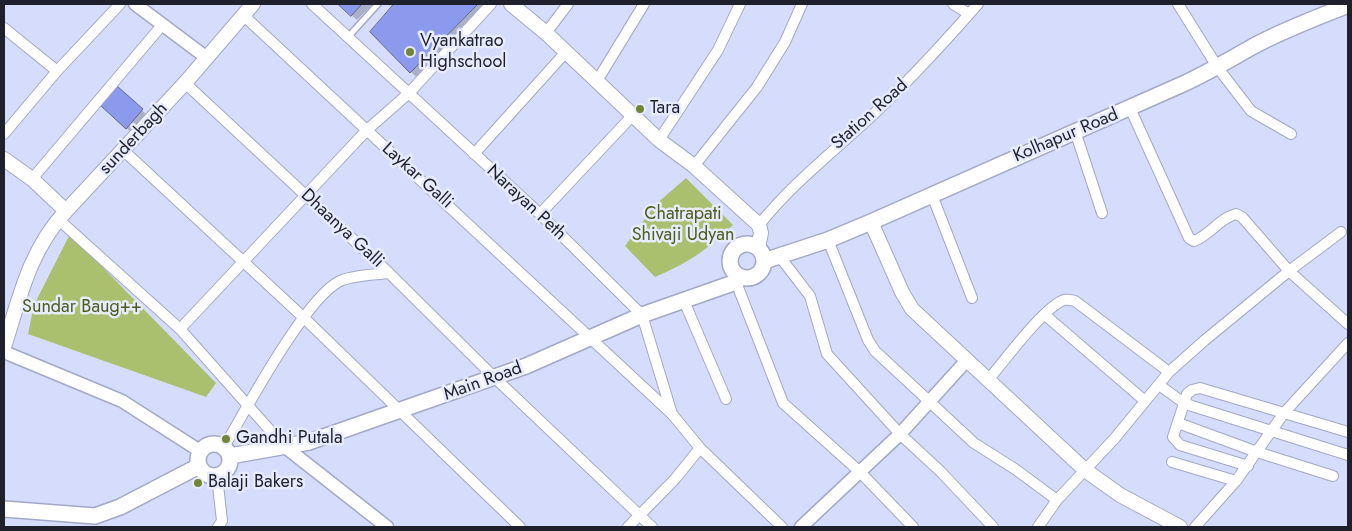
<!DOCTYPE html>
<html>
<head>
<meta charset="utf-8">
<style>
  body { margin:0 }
  #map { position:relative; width:1352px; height:531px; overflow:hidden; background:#d6ddfc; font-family:Jost,sans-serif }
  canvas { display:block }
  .frame { position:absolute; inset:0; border:5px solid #1e202b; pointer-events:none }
</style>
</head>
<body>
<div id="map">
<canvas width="1352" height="531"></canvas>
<div class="frame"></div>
</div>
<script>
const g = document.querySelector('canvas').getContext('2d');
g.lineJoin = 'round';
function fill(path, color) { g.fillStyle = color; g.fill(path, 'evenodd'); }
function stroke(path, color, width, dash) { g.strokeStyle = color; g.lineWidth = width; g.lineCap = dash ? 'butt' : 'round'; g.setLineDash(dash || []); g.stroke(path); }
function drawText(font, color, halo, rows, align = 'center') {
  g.font = font + ' Jost,sans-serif'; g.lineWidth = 5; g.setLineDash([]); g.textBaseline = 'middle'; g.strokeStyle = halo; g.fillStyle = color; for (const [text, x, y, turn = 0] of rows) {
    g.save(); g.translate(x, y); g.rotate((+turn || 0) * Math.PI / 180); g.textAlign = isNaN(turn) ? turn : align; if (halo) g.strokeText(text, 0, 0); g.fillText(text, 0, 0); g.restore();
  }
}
fill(new Path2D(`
  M686,178L733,225C709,249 686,264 655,277L625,246L655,205Z
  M70,234L216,383L206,397L28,334L34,305Z`), '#aac06f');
fill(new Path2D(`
  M339,4H373L357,20Z
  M396,4H489L416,77L372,32Z
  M117,88L146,114L131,132L106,109Z`), '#0003');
const building = new Path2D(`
  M338,4H362L351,16Z
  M394,4H478L410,73L370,32Z
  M117,86L143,109L126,129L100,105Z`);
fill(building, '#8c9aed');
stroke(building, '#606681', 1);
const service = new Path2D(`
  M349,36L378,4`);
const minor = new Path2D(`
  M312,4L540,214L642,315L672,414
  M953,4L969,14
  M1178,4L1218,68L1251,111L1291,134
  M243,15L672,414L700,448L782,527
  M4,28L57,71
  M546,33L568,4
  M597,81L644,4
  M185,83L389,273L495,378L652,527
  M1130,108L1189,238L1194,241C1210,235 1220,218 1236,214L1242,217L1289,271L1348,324
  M1075,131L1102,213
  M4,134L57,71L120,4
  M659,140L718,50L740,4
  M124,151L303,317L520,527
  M474,154L566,52
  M694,166L757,87L785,42L802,4
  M32,179L163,24
  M932,195L972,298
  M540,214L633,115
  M58,219L180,329L284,446
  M759,225C792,184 827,157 865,122C906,85 942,45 978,4
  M828,240L868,340L875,351L974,443L1015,469L1057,500
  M780,257L810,296L827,354L900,434L941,472L993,527
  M736,282L783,403L860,472L913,527
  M684,301L726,399
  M1045,315L1145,401
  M180,329L367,130L409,93L491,4
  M989,379C1004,361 1045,306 1064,300C1068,299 1071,300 1075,301L1169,372
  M1159,385L1184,403L1192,406L1348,455
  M1178,423L1257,452L1333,476
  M224,447C245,411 306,297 340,281C354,275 373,275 389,273
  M1172,462L1236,481
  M1248,466L1180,445L1173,437L1187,394L1192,390L1200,388L1348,432
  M217,476L222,521L218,527
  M628,527L675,479L700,448
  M1038,527L1057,500L1115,438L1169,372L1205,340L1289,271L1341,232
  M1195,527L1236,481L1284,413L1348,343`);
const tertiary = new Path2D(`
  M135,4L207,58
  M4,352L122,401L200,451
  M284,446L387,527
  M801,527L900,434L967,360`);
const secondary = new Path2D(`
  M511,4L546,33L659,140L694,166L759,225L761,233L758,248
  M4,159L32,179L66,211L185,83L253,4
  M871,222L902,292L912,309L1085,470L1120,495L1180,527
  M4,347C20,297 29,251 66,211`);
const primary = new Path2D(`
  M730 261a17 17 0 1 1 34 0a17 17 0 1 1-34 0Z
  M764,261L828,240L871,222L1183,84C1207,73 1229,60 1252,47C1283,30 1316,18 1348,5
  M198 460a16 16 0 1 1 32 0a16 16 0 1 1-32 0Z
  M230,456L309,442L526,366L642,315L736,282L741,277
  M4,509L95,516L120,507L199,466`);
stroke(service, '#a2a8c6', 8);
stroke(minor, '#a2a8c6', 12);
stroke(tertiary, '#a2a8c6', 15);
stroke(secondary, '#a2a8c6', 16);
stroke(primary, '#a2a8c6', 18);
stroke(service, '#fff', 5);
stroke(minor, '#fff', 10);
stroke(tertiary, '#fff', 12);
stroke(secondary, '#fff', 14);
stroke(primary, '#fff', 15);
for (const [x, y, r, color] of [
  [410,52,5,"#728535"],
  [640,109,5,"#728535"],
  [226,439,5,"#728535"],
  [198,483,5,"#728535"]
]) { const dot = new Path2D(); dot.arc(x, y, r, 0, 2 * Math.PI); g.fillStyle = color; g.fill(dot); stroke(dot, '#e7ebfe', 2); }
drawText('18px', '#1e202b', '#e7ebfe', [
  ["Vyankatrao",420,42],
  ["Highschool",420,63],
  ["Tara",650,109],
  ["Gandhi Putala",236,439],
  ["Balaji Bakers",208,483]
], 'left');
drawText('18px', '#1e202b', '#e7ebfe', [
  ["Station Road",870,115,-42],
  ["Kolhapur Road",1066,136,-23],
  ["sunderbagh",134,139,-47],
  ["Laykar Galli",417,176,42],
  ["Narayan Peth",526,203,43],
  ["Dhaanya Galli",342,229,43],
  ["Main Road",483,382,-20]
]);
drawText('18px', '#4d5c1a', '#e7ebfe', [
  ["Chatrapati",683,215],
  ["Shivaji Udyan",683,236],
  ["Sundar Baug++",82,308]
]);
</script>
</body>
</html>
